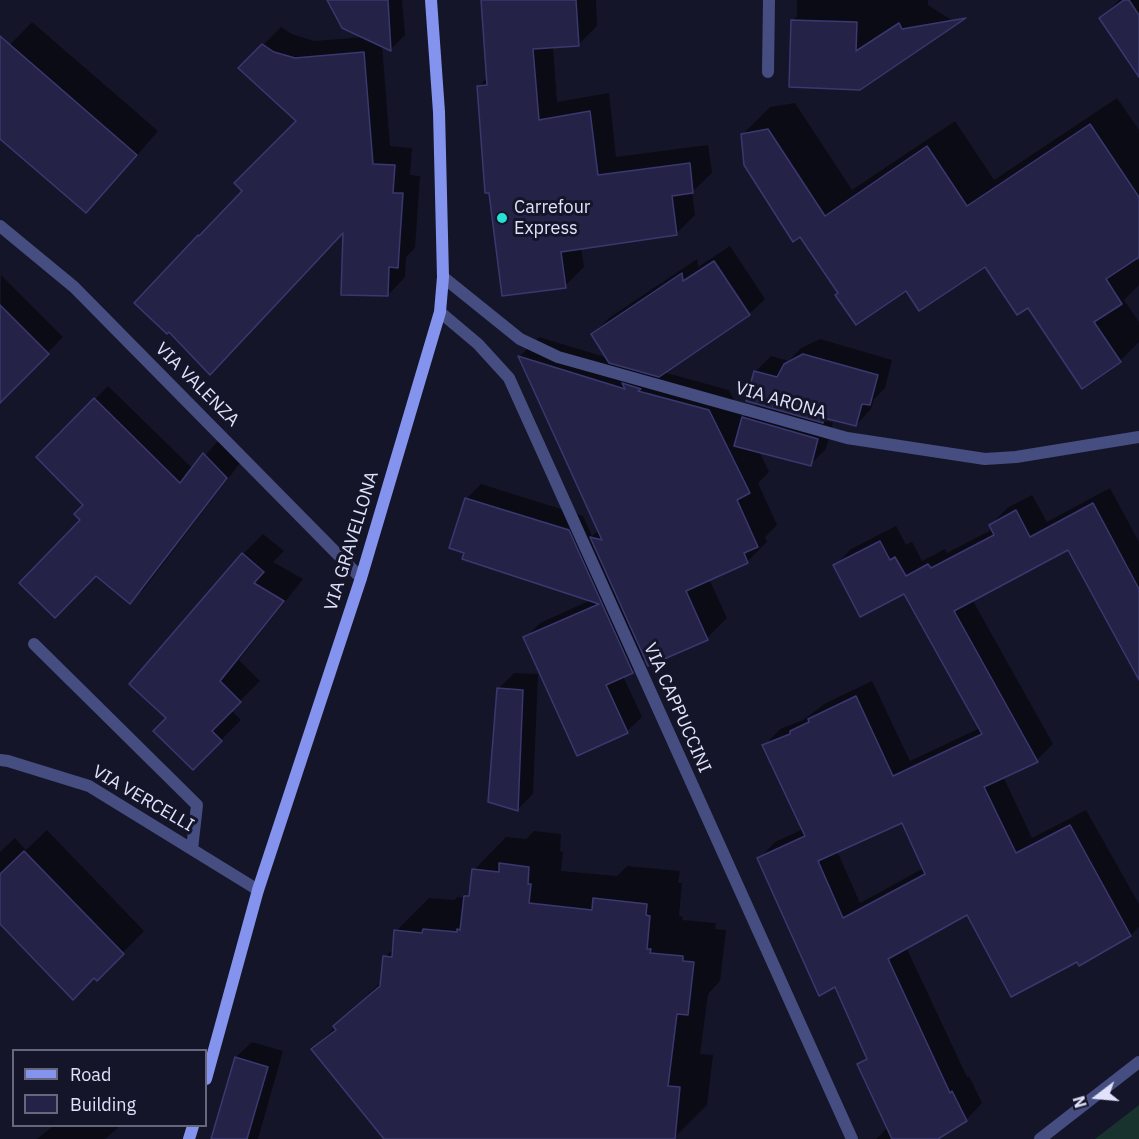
<!DOCTYPE html>
<html>
<head>
<meta charset="utf-8">
<style>
  body { margin:0 }
  #map { position:relative; width:1139px; height:1139px; overflow:hidden; background:#151529; font-family:"IBM Plex Sans",sans-serif }
  canvas { display:block }
  .legend { position:absolute; left:12px; top:1049px; width:195px; height:78px; box-sizing:border-box; background:#151529; border:2px solid #66677d; margin:0; padding:8px 10px; list-style:none; font-size:18px; color:#e0e2fb }
  .legend li { display:flex; align-items:center; gap:12px; height:30px }
  .legend b { width:30px; border:2px solid #66677d }
  .north { position:absolute; left:1067px; top:1067px; width:60px; height:60px; -webkit-text-stroke:4px #151529; paint-order:stroke; rotate:254deg; font-size:16px; font-weight:700; line-height:24px; text-align:center; color:#e0e2fb }
  .north::after { content:''; display:block; margin:auto; width:21px; height:27px; background:#e0e2fb; clip-path:polygon(50% 0,100% 100%,50% 72%,0 100%) }
</style>
</head>
<body>
<div id="map">
<canvas width="1139" height="1139"></canvas>
<ul class="legend">
<li><b style="height:8px;background:#8493ee"></b>Road</li>
<li><b style="height:16px;background:#242347"></b>Building</li>
</ul>
<div class="north">N</div>
</div>
<script>
const g = document.querySelector('canvas').getContext('2d');
g.lineJoin = 'round';
function fill(path, color) { g.fillStyle = color; g.fill(path, 'evenodd'); }
function stroke(path, color, width, dash) { g.strokeStyle = color; g.lineWidth = width; g.lineCap = dash ? 'butt' : 'round'; g.setLineDash(dash || []); g.stroke(path); }
function drawText(font, color, halo, rows, align = 'center') {
  g.font = font + ' "IBM Plex Sans",sans-serif'; g.lineWidth = 6; g.setLineDash([]); g.textBaseline = 'middle'; g.strokeStyle = halo; g.fillStyle = color; for (const [text, x, y, turn = 0] of rows) {
    g.save(); g.translate(x, y); g.rotate((+turn || 0) * Math.PI / 180); g.textAlign = isNaN(turn) ? turn : align; if (halo) g.strokeText(text, 0, 0); g.fillText(text, 0, 0); g.restore();
  }
}
fill(new Path2D(`
  M1139,1105V1139H1095Z`), '#18322d');
fill(new Path2D(`
  M329,0H402L405,35L391,49L382,45L390,146L412,148L410,175L420,176L415,248L406,257L405,277L388,295L345,231L169,330L136,303L244,191L298,121L240,68L281,27L292,34L314,41L364,37Z
  M483,0H596L597,26L578,45L553,46L557,102L609,93L616,157L708,145L712,173L692,192L695,215L676,234L581,247L584,267L565,286L478,87L488,77Z
  M797,0H928V5L953,21L860,89L793,20L797,16Z
  M1119,0H1139V74L1101,18Z
  M32,22L158,131L109,188L86,211L0,137V55Z
  M1117,98L1139,130V255L1136,257L1139,262V285L1124,300L1139,322V342L1120,361L1028,306L986,265L906,289L839,293L743,134L770,107L795,103L852,190L955,121L994,180Z
  M730,246L765,299L749,314L663,372L729,390L743,418L758,403L755,372L771,356L789,361L801,348L820,339L892,360L885,388L874,399L871,409L856,425L826,417L823,420L833,423L826,449L810,465L759,451L769,472L758,483L777,525L765,537L767,542L747,562L709,579L727,618L707,638L646,658L632,672L623,676L642,717L627,731L525,638L540,623L591,600L466,552V499L481,484L583,516L592,536L599,530L520,356L539,337L608,358L593,334L609,318L697,259L698,267Z
  M1,275L63,337L12,389L0,377Z
  M108,386L193,469L218,441L240,463L144,589L130,602L82,520L85,505L38,457Z
  M1110,488L1139,542V651L1069,548L972,599L1053,744L1037,760L1003,776L1032,838L1086,810L1139,904V927L1131,935L1079,964L1077,960L968,913L906,947L967,1077L969,1076L982,1103L966,1120L936,1139H876L888,1127L859,1065L867,1056L836,985L759,859L775,842L803,829L764,746L780,729L803,720L826,703L872,681L910,761L980,728L904,592L835,566L851,549L896,526L906,545L912,542L922,561L945,549L947,553L993,529L991,525L1007,508L1032,495L1047,522ZM903,821L924,868L860,903L837,851Z
  M263,534L284,551L273,562L303,579L239,660L260,681L231,710L241,720L193,768L168,718L243,554Z
  M514,673L538,674L533,794L518,809L498,689Z
  M47,830L144,931L97,979L0,922V852L15,838L26,850Z
  M534,831L561,834L560,851L563,852L561,871L617,876L627,866L680,871L678,883H682L679,916L683,917L682,920L716,923L715,929L726,930L720,981L708,994L700,1054L713,1055L707,1105L674,1138L666,1139H385L313,1049L382,981L385,957L395,947L396,931L429,898L454,900L457,897L465,898L471,890L474,870L506,837L526,839Z
  M252,1042L283,1051L258,1139H212L236,1057Z
  M53,1126H120L105,1139H37Z`), '#0007');
const building = new Path2D(`
  M327,0H388L391,51L342,28Z
  M481,0H576L579,46L533,49L539,120L590,111L598,175L690,163L693,193L672,196L677,235L561,252L566,288L502,296L489,193H485L477,86L487,85Z
  M1124,0H1129L1139,15V77L1099,18Z
  M966,18L860,90L789,87L791,20L857,22L856,51L899,23L902,29Z
  M0,36L137,155L86,213L0,139Z
  M262,44L274,52L295,58L364,52L373,164L395,165L393,193H403L398,268L389,267L388,296L341,295L343,233L210,375L169,332L167,334L134,303L198,235L199,236L242,191L234,183L296,121L238,68Z
  M1090,124L1139,197V257L1106,279L1122,304L1094,322L1121,362L1082,389L1028,308L1017,315L985,267L919,311L906,291L856,325L835,295L838,293L800,237L793,242L744,165L741,134L768,129L825,216L927,146L967,206Z
  M714,261L750,315L659,377L609,363L591,334L682,273L683,281Z
  M0,305L49,354L0,403Z
  M803,354L878,375L870,405L862,404L856,426L824,418L823,423L746,401L754,371L777,377L784,364Z
  M518,356L625,389L622,383L641,389L638,391L709,410L750,493L737,500L758,547L744,553L748,563L686,591L708,640L648,666L590,537L602,540Z
  M94,398L180,483L203,453L227,478L130,604L96,576L55,618L19,583L80,520L74,514L83,505L36,457Z
  M742,417L818,439L811,466L734,446Z
  M465,498L569,530L633,673L606,685L628,733L577,756L523,637L599,604L462,559L464,553L449,548Z
  M1093,503L1139,589V680L1068,550L954,611L1038,762L984,787L1016,853L1070,825L1131,936L1079,966L1077,962L1011,997L967,915L888,959L950,1093L952,1091L967,1121L938,1139H892L857,1064L867,1059L835,987L819,996L757,858L805,836L762,745L790,734V731L809,722L808,719L856,696L893,776L982,734L904,594L860,617L833,565L880,541L890,560L895,557L906,576L928,564L931,568L994,535L989,525L1016,510L1030,537ZM902,823L925,874L843,918L818,861Z
  M242,553L264,572L254,583L284,601L220,681L241,702L212,731L222,741L193,770L153,731L166,718L129,684Z
  M497,688L523,690L518,811L488,802Z
  M24,851L124,954L97,981L94,978L73,1000L0,924V874Z
  M499,863L529,867L528,884H531L529,903L592,910L593,898L647,904L646,915L650,916L647,949H651L650,953L683,956V961L694,962L688,1015L677,1014L668,1086L680,1087L675,1139H384L311,1049L336,1030L333,1026L380,986L383,956L392,957L394,930L422,933L423,929L457,932V929L460,930L464,896H469L472,869L499,872Z
  M235,1057L268,1067L247,1139H211Z`);
fill(building, '#242347');
stroke(building, '#3a3870', 1.5);
stroke(new Path2D(`
  M34,644L197,805L192,849`), '#464e81', 12);
stroke(new Path2D(`
  M768,72L769,0
  M0,226L74,287L361,578
  M443,277L520,339L558,357L847,438L985,459L1016,457L1139,437
  M440,312L478,344L509,378L852,1139
  M0,760L8,761L89,786L258,890
  M1040,1139L1139,1062`), '#464e81', 12);
stroke(new Path2D(`
  M206,1079L258,890L361,578L440,312L443,277L439,112L431,0
  M189,1139L193,1126`), '#8493ee', 12);
for (const [x, y, r, color] of [
  [502,218,6,"#26e1d5"]
]) { const dot = new Path2D(); dot.arc(x, y, r, 0, 2 * Math.PI); g.fillStyle = color; g.fill(dot); stroke(dot, '#151529', 2); }
drawText('18px', '#e0e2fb', '#151529', [
  ["Carrefour",514,208],
  ["Express",514,229]
], 'left');
drawText('18px', '#e0e2fb', '#151529', [
  ["VIA VALENZA",197,385,45],
  ["VIA ARONA",781,401,16],
  ["VIA GRAVELLONA",352,541,-73],
  ["VIA CAPPUCCINI",677,708,66],
  ["VIA VERCELLI",143,799,30]
]);
</script>
</body>
</html>
